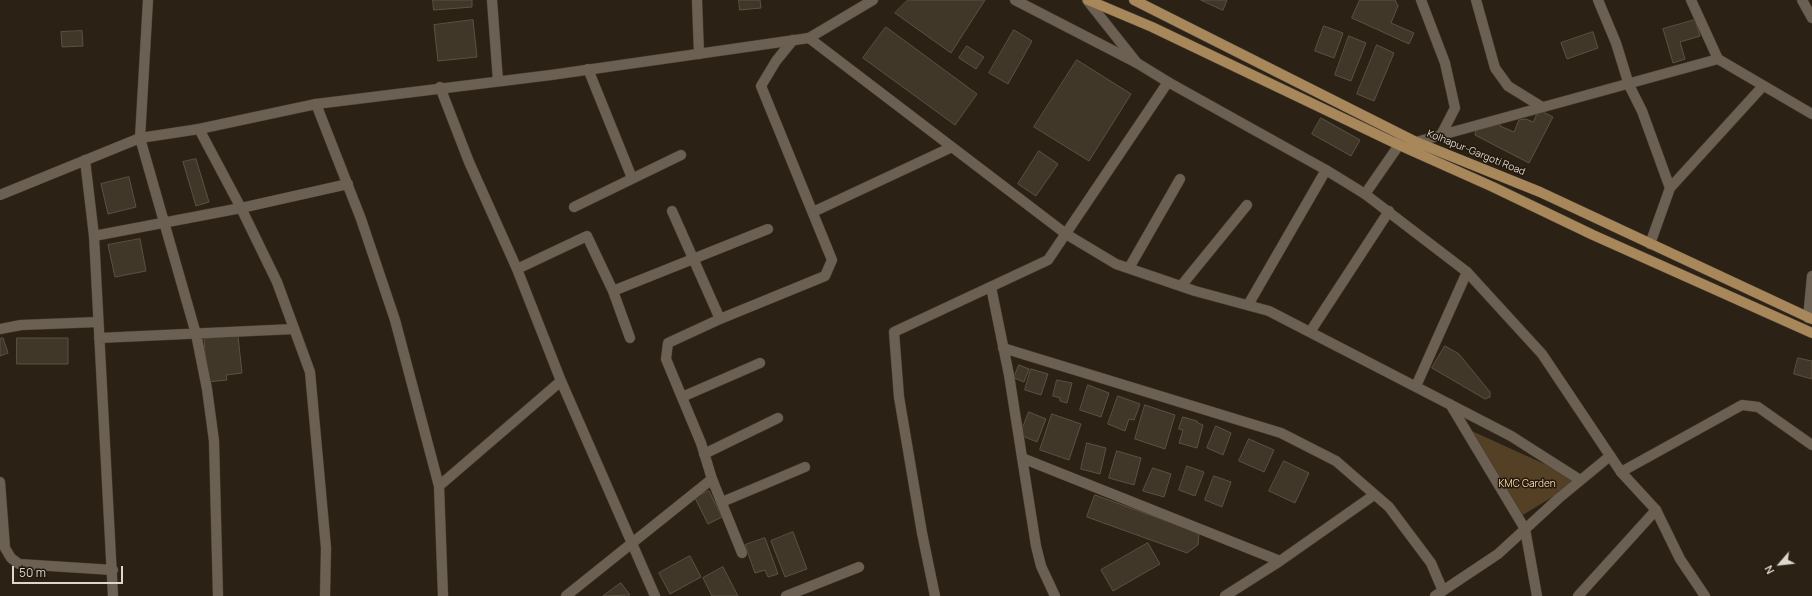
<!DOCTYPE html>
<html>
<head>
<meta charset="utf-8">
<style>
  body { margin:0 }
  #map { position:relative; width:1812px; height:596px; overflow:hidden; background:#2b2215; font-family:Manrope,sans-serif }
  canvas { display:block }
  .north { position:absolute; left:1760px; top:544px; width:40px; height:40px; -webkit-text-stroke:3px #22180c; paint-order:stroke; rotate:242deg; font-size:11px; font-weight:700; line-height:16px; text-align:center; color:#ddd7ce }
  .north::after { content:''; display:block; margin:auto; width:14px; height:18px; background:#ddd7ce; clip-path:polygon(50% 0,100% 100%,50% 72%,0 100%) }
  .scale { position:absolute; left:12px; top:566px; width:111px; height:18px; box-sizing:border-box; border:2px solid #ddd7ce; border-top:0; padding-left:5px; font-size:12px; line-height:14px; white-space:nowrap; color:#ddd7ce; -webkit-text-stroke:3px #22180c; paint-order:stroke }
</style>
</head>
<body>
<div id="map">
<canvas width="1812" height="596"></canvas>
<div class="north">N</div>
<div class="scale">50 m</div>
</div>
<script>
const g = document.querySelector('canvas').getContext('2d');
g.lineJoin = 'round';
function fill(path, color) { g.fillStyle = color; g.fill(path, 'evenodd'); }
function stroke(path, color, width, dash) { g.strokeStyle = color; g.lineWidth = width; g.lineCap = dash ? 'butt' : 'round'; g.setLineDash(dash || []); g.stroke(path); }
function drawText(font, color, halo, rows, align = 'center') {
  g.font = font + ' Manrope,sans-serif'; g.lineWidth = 3; g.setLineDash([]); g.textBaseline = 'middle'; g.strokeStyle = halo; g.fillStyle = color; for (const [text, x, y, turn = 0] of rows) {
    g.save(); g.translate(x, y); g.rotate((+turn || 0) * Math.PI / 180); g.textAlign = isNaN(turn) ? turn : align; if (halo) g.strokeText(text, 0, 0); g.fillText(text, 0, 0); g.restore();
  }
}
fill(new Path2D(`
  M1465,428L1580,480L1518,518Z`), '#544025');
const building = new Path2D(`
  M433,0H472V7L434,10Z
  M739,0H760L761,8L740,10Z
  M908,0H985L951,53L895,13Z
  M1201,0H1227L1223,10Z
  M1360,0H1395L1398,6L1391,23L1414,33L1409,44L1352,18Z
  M473,20L477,57L438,61L434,25Z
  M1695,20L1700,36L1680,42L1685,59L1673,63L1663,29Z
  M1324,26L1343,33L1334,58L1315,51Z
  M886,27L977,94L955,125L863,58Z
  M1014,30L1032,41L1008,84L989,73Z
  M82,31L83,46L62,47L61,32Z
  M1593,32L1598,48L1567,59L1561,43Z
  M1349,36L1366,43L1351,81L1335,75Z
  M1377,45L1394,53L1374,101L1357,94Z
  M967,46L984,57L976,69L959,58Z
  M1077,60L1131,94L1089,161L1034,127Z
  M1539,110L1553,117L1529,163L1475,135L1476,129L1501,122L1500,126L1514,132L1519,120L1526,119L1533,122Z
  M1321,118L1360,140L1351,156L1312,134Z
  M1039,151L1058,164L1036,196L1018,184Z
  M196,159L209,202L196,206L183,162Z
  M129,177L136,207L108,214L101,184Z
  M140,239L146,271L115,277L108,245Z
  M238,336L242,373L226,375L227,380L207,382L204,339Z
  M3,338L8,353L0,356V339Z
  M17,338H68V364H17Z
  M1445,346L1459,354L1490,392V397L1485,399L1432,368Z
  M1798,358L1812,361V379L1794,374Z
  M1019,365L1029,369L1024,382L1014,378Z
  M1031,369L1048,374L1041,395L1025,390Z
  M1057,380L1072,383L1067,403L1060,401V398L1053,396Z
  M1088,385L1109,393L1101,417L1080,410Z
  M1118,396L1140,404L1134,420L1129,419L1125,431L1108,424Z
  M1145,405L1175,415L1165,449L1135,439Z
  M1029,412L1046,419L1037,442L1020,435Z
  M1052,414L1081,424L1069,460L1040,450Z
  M1183,417L1197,421L1198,423L1203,425L1197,448L1179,443L1183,430L1179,429Z
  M1216,426L1231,433L1223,455L1207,448Z
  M1249,439L1274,450L1264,472L1239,461Z
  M1087,443L1106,448L1100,474L1081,469Z
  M1117,451L1141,458L1134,485L1109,478Z
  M1284,461L1309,473L1295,503L1269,491Z
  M1187,466L1204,472L1195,496L1179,490Z
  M1153,468L1171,474L1164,497L1143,491Z
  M1214,476L1231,482L1222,507L1205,500Z
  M709,491L722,517L708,524L695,498Z
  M1095,495L1199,533L1198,545L1187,553L1087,517Z
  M793,532L807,569L785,577L771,541Z
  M765,538L778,574L768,577L765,570L755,573L745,545Z
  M1148,543L1160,564L1113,591L1101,570Z
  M690,556L701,577L670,594L659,573Z
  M723,567L738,596H712L703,578Z
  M621,583L630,595L603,596Z`);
fill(building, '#413729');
stroke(building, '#5c5143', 1);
const minor = new Path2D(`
  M148,0L140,138L196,334L207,389L214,441L218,596
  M492,0L498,81
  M697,0L699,54
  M1421,0L1445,63L1455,108L1441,135
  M1476,0L1495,68L1508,86L1542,107
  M1598,0L1616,43L1629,85L1642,111L1670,188L1650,244
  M1691,0L1718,59
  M1802,0L1812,18
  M809,38L1066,234L1116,264L1195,291L1269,311L1511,436L1580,480
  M588,69L632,178
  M440,87L469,162L517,269L561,381L655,596
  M316,104L361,219L395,320L439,486L443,596
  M199,129L241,208L277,282L310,372L326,548L325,596
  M1416,142L1718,59L1812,114
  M85,160L94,236L113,596
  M1670,188L1763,86
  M1365,194L1399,145L1400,137
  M574,207L681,155
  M672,211L720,319
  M813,212L952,147
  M94,236L241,208L348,184
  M1129,268L1180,179
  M517,269L587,236L613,291L630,338
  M1181,286L1247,205
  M991,287L1009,375L1036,546L1041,566L1055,596
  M613,291L768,229
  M1248,305L1326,170
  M1808,318L1812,276
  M0,329L21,325L98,322
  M1310,332L1389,211
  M99,338L294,329
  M1003,348L1281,433L1336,461L1389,507L1431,563L1443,591
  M1416,386L1467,272
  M682,397L760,363
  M1450,404L1525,529L1537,596
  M704,454L778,418
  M1022,458L1280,561
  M1621,472L1742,405L1758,407L1812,445
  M0,482L5,548L11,558L19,564L113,570
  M439,486L561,381
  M722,502L805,467
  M742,553L712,479L701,443L666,359L668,343L720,319L825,276L832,260L761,86L776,61L793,40
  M566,596L712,479
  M786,596L859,567
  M1225,596L1280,561L1374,495
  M1435,596L1498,554L1559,498L1610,456
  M1578,596L1656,510`);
const tertiary = new Path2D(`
  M1015,0L1137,63
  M0,195L140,138L199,129L316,104L551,75L809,38L873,0
  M935,596L922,533L899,397L894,332L1048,260L1168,82`);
const secondary = new Path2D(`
  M1087,0L1137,63L1168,82L1326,170L1365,194L1467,272L1542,354L1621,472L1656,510L1680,559L1705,596`);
const primary = new Path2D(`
  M1088,0L1152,27L1399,145L1493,187L1593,235L1812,333
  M1134,0L1416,142L1540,192L1812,319`);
stroke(minor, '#443c33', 11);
stroke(tertiary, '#443c33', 11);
stroke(secondary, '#443c33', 11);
stroke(primary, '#443c33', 11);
stroke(minor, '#6b6051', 10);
stroke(tertiary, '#6b6051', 10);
stroke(secondary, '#6b6051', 10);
stroke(primary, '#a8885b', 10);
drawText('10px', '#ddd7ce', '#22180c', [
  ["Kolhapur-Gargoti Road",1476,153,22]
]);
drawText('10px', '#f7d7ab', '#22180c', [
  ["KMC Garden",1527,484]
]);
</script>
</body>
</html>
